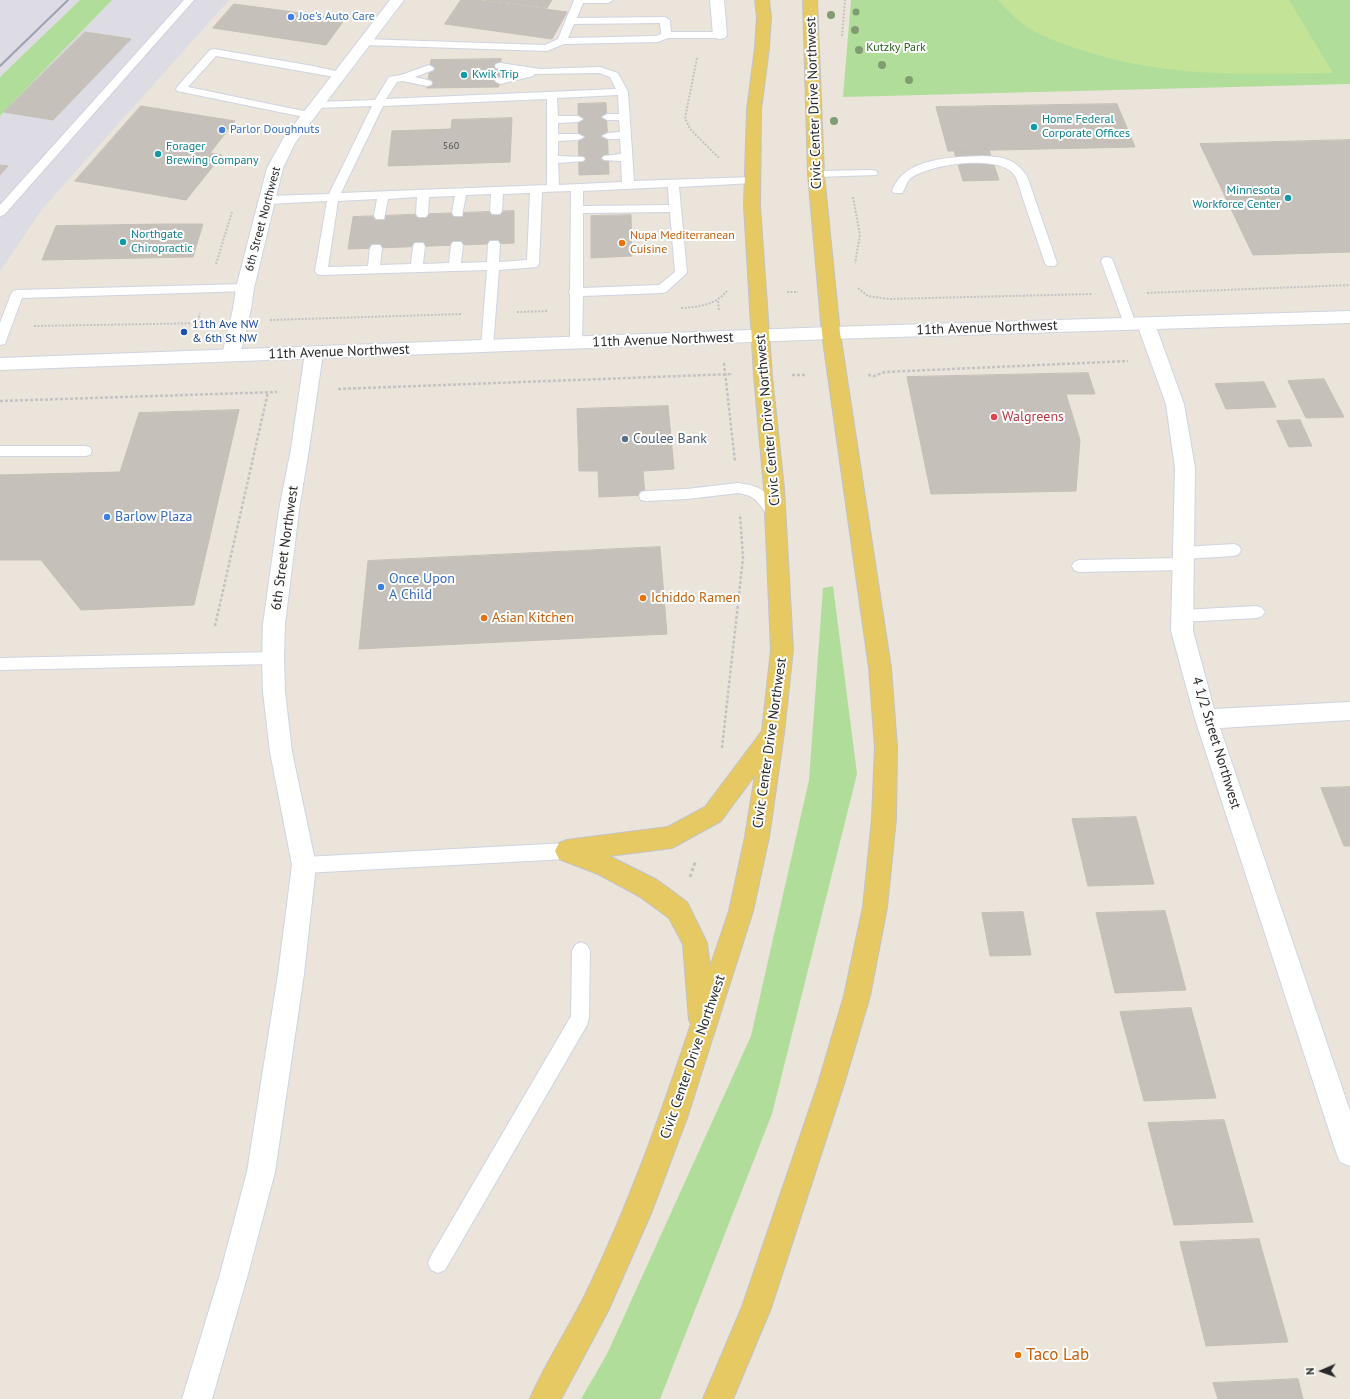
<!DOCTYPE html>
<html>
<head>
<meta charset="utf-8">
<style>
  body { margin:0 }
  #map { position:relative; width:1350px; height:1399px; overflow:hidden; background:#eae4db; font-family:"PT Sans",sans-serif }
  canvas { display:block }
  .north { position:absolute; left:1302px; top:1351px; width:40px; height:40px; -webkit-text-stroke:3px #fff; paint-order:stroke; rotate:268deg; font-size:11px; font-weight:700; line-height:16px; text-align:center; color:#282828 }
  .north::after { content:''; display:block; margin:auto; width:14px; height:18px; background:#282828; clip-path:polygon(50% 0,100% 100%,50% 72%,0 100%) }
</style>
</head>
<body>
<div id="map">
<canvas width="1350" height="1399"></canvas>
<div class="north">N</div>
</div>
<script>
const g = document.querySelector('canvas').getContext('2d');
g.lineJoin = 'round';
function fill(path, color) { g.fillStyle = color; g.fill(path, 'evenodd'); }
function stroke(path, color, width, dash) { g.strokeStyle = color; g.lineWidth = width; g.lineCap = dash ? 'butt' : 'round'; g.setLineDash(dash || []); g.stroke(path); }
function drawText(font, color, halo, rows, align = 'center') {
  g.font = font + ' "PT Sans",sans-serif'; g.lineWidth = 4; g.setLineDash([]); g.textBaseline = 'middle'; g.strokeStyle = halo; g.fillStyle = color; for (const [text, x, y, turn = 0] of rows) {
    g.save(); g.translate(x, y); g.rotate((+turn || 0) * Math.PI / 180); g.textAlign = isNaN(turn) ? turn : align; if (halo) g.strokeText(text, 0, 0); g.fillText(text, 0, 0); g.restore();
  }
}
fill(new Path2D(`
  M0,0H80L0,77Z
  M112,0H229L43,208L0,271V116Z`), '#dddbe3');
fill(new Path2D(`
  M80,0H112L0,116V77Z
  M851,0H1350V84L843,97Z
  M833,586L857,774L772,1114L660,1399H581L607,1354L751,1036L809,780L823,588Z`), '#b1dd9a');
fill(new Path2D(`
  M998,0H1289L1333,73C1248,74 1170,78 1088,52C1069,46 1050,40 1032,30C1019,22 1008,11 998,0Z`), '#c3e497');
const building = new Path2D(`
  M461,0H478L567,12L552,39L445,24Z
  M486,0H552L547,8Z
  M234,4L345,19L326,45L213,28Z
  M85,32L131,39L53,120L4,112Z
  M501,59L499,87L427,88L431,60Z
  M606,103L609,174L579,175L578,104Z
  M1117,104L1135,147L948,151L936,107Z
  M141,106L235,121L210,153L222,155L186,200L75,181Z
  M512,118L510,162L388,166L392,131L451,129L452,120Z
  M1350,140V252L1253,255L1200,144Z
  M989,150L999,180L963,181L954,151Z
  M0,165L8,166L0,175Z
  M514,211V243L348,249L353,217Z
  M631,215L632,256L591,258V216Z
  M166,224H203L193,257L42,260L56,226Z
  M1088,373L1095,394H1066L1080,440L1076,491L931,494L907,377Z
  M1324,379L1344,417L1306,418L1288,381Z
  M1264,382L1276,407L1226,409L1215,384Z
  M668,406L674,469L643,471L645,495L599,497L598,471H579L577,409Z
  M239,410L194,605L81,610L41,560H0V475L120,472L139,413Z
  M1300,420L1312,446L1289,447L1277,421Z
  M660,547L667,634L359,649L368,561Z
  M1350,787V846H1344L1321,788Z
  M1136,817L1154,884L1088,886L1072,819Z
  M1165,911L1186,990L1115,993L1096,913Z
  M1023,912L1031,955L990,956L982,913Z
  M1191,1008L1216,1098L1144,1101L1120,1012Z
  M1224,1120L1253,1222L1174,1225L1148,1123Z
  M1259,1239L1288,1342L1206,1346L1180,1242Z
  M1298,1379L1303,1399H1218L1213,1383Z`);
fill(building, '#c5c0ba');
stroke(building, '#c5bfb5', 1);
const lane = new Path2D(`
  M184,0H194L4,215L0,216V205Z
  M574,0H613L608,3H583L577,18L665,17L670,20L671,32H720L725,35L720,38H668L658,42L564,44L547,51L364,45L359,42L364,39L545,45L558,39ZM660,23L661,34L656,36L568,38L574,24Z
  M214,49L313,66L344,73L345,75L340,78L216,56L188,87L313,113L314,115L313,117L309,118L177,91L176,89L177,87L210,50Z
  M500,63L540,69L600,67L618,73L628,92L634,181L753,177L757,178L759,180L757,182L753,183L679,187L687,273L666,292L662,293L583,296L582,343L581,346L576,347L571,346L570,343V294L569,292L570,290L571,191L542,192L539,264L537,267L499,270L493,347L492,350L487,351L482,350L481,347L487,270L321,275L317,274L315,271L327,201L268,204L264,203L262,200L264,197L268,196L329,194L372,106L317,108L312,105L317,102L375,100L389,77L401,75L429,65L434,68L433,70L415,77L431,81L432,83L431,85L427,86L403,81L397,82L386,99L616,89L610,77L599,73L534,74L533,76L500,84L495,81L496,79L522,72L496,68L495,66L496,64ZM618,95L619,114H607L602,117L607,120H619L620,132L608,133L602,136L608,139H620L621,154L604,156L602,158L604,160L621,161L622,182L559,185L558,163L583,161L585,159L583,157L558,156V141L578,140L584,137L578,134H558V123L578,122L583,119L578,116H558L557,98ZM547,99V185L341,193L383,106ZM668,187L669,205L583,206V191ZM530,193L527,260L499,262L500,244L498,241H490L488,244L487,262L461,263L463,245L461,242H453L451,245L449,263L423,264L425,246L423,243H415L413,246L411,264L380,265L382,248L380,245H372L370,248L368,266L328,267L338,201L377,199L374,216L376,219H384L388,199L417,197L416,214L418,217H426L428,214L429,197L455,196L452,213L454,216H462L466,195L491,194L490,211L492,214H500L502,211L503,194ZM670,212L675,272L659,285L583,288V213Z
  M983,156C1003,157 1014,158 1027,176L1057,263L1055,266H1047L1045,263C1038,243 1031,222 1024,202C1021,194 1019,183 1015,176C1001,153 930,164 911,178C906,182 906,188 902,193H894L892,191C904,157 953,157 983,156Z
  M872,170L876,171L878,173L876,175L816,177L812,176L810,174L812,172L816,171Z
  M1107,257L1111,258L1113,261L1136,324L1134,327L1130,328L1126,327L1124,324L1101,261L1103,258Z
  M245,284L249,285L251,288L249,291L22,298L6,341L5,344L0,345V323L11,294L13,291L17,290Z
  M0,446H85L90,447L92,451L90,455L85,456H0Z
  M738,483C764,486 771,495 782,517L780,521L775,522L770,521C762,506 756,495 738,493L687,499L646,501L641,500L639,496L641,492L646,491L687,489Z
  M1234,544L1239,546L1241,550L1239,554L1234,556L1184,559L1188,560L1190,564L1188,568L1183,570L1079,572L1074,570L1072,566L1074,562L1079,560L1182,558L1178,557L1176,553L1178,549L1183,547Z
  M1257,606L1262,608L1265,612L1262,616L1257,618L1182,622L1177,620L1174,616L1177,612L1182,610Z
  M273,652L279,653L281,658L279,663L273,664L0,670V658Z
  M567,843L573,845L576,851L573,857L567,859L304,873L298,871L295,865L298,859L304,857Z
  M581,942L587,945L590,951L589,1018L587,1025L445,1270L438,1273L431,1270L428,1263L431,1256L571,1016L572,951L575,945Z`);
const street = new Path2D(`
  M390,0H404L295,143L283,168L254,288L251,309L240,355L237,359L231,361L225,359L222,355L233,309L236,288L267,168L283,139Z
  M710,0H724L727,35L725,38L720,39L715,38L713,35Z
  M1146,318L1152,320L1155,324L1184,404L1195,468L1193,631L1214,709L1350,702V720L1220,728L1350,1111V1166L1340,1162L1336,1152L1195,719L1171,631L1175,468L1166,404L1137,324L1140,320Z
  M314,347L320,349L323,353L309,449L299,510L285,624L284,658L285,692L292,752L316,865L304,974L275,1172L248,1274L212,1399H182L220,1274L247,1172L278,974L292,865L270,752L263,692L262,658L263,624L279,510L291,449L305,353L308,349Z`);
const secondary = new Path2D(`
  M1350,311V323L831,339L0,370V358L831,327Z`);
const primary = new Path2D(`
  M755,0H769L771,17L769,48L761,110L760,206L772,376L784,488L793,650L784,733L769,837L753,911L687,1118L652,1211L608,1311L561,1399H530C546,1361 570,1327 588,1289C629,1204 661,1114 691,1024L689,1020L683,944L669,918L639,896L598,874L559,859L555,851L559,843L567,840L668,827L705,807L762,731L771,650L764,488L754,376L744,206L747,110L755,48L757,17ZM755,775L745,837L729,911L710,967L707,943L687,902L657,880L609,856L672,848L721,821Z
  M803,0H817L824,174L840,333L891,668L897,747L896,819L887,907L870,996L844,1084L771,1308L733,1399H703L742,1307L818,1084L844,996L863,907L872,819L875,747L869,668L822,333L808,174Z`);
stroke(lane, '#d0d3e0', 2);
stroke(street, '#d0d3e0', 2);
stroke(secondary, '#d0d3e0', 2);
stroke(primary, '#c3c3c3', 2);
stroke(new Path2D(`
  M842,36L845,0
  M697,58L685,118L690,129L719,158
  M853,197L860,235L855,263
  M216,264L232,212
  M858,288L868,296L888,299L1092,294
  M787,292H798
  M1147,293L1350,285
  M718,301L719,311
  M681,308C699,307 715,305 727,291
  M517,312L548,311
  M270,320L462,314
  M197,324L200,313
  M34,326L209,323`), '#c3c3c3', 2, [2, 1.5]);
stroke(new Path2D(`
  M724,363L735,462
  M792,375H807
  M868,375L874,376L885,372L1128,361
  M338,389L733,374
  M0,401L277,392
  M215,626L268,392
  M722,748L743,558L740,514`), '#c3c3c3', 2.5, [3, 2]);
stroke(new Path2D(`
  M690,877L696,860`), '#c3c3c3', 3, [3.5, 2.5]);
fill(lane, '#fff');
fill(street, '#fff');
fill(secondary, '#fff');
fill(primary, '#e7c963');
stroke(new Path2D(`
  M0,66L68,0`), '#9ea1b2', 2);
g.fillStyle = '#819b73';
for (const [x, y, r] of [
  [856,12,3.5],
  [831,15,4],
  [855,30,4],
  [859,50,4],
  [882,65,4],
  [909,80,4],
  [834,121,4]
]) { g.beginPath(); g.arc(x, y, r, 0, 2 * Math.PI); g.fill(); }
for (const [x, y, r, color] of [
  [291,17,4,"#3f7fe0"],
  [464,75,4,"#0f9aa8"],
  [1034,127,4,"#0f9aa8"],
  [222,130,4,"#3f7fe0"],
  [158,154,4,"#0f9aa8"],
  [1288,198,4,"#0f9aa8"],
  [123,242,4,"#0f9aa8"],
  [622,243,4,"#e8710a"],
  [184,332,4,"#1a4fb4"],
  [994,417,4,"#e0444e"],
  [625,439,4,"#5c6f8a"],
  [107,517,4,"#3f7fe0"],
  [381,587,4,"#3f7fe0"],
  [643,598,4,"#e8710a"],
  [484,618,4,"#e8710a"],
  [1018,1355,4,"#e8710a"]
]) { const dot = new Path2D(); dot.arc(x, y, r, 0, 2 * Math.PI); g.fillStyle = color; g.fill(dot); stroke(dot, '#fff', 1.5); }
drawText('10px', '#4f4e4c', null, [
  ["560",451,146]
]);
drawText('12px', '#366cbe', '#fff', [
  ["Joe's Auto Care",299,17],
  ["Parlor Doughnuts",230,130]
], 'left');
drawText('12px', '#2b601e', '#fff', [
  ["Kutzky Park",896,48]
]);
drawText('12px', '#0d838f', '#fff', [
  ["Kwik Trip",472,75],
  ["Home Federal",1042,120],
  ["Corporate Offices",1042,134],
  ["Forager",166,147],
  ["Brewing Company",166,161],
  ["Minnesota",1280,191,"right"],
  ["Workforce Center",1280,205,"right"],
  ["Northgate",131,235],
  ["Chiropractic",131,249]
], 'left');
drawText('12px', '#282828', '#fff', [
  ["6th Street Northwest",263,219,-75]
]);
drawText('12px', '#c56008', '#fff', [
  ["Nupa Mediterranean",630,236],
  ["Cuisine",630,250]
], 'left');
drawText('12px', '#164399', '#fff', [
  ["11th Ave NW",192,325],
  ["& 6th St NW",192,339]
], 'left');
drawText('14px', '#282828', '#fff', [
  ["Civic Center Drive Northwest",814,103,-92],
  ["11th Avenue Northwest",987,328,-2],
  ["11th Avenue Northwest",663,340,-2],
  ["11th Avenue Northwest",339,352,-2],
  ["Civic Center Drive Northwest",768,420,-95],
  ["6th Street Northwest",285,548,-82],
  ["Civic Center Drive Northwest",770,743,-82],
  ["4 1/2 Street Northwest",1216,743,73],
  ["Civic Center Drive Northwest",693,1057,-71]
]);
drawText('14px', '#be3a42', '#fff', [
  ["Walgreens",1002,417]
], 'left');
drawText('14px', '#4e5e75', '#fff', [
  ["Coulee Bank",633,439]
], 'left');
drawText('14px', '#366cbe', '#fff', [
  ["Barlow Plaza",115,517],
  ["Once Upon",389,579],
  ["A Child",389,595]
], 'left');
drawText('14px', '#c56008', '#fff', [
  ["Ichiddo Ramen",651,598],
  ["Asian Kitchen",492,618]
], 'left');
drawText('17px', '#c56008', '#fff', [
  ["Taco Lab",1026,1355]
], 'left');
</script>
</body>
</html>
